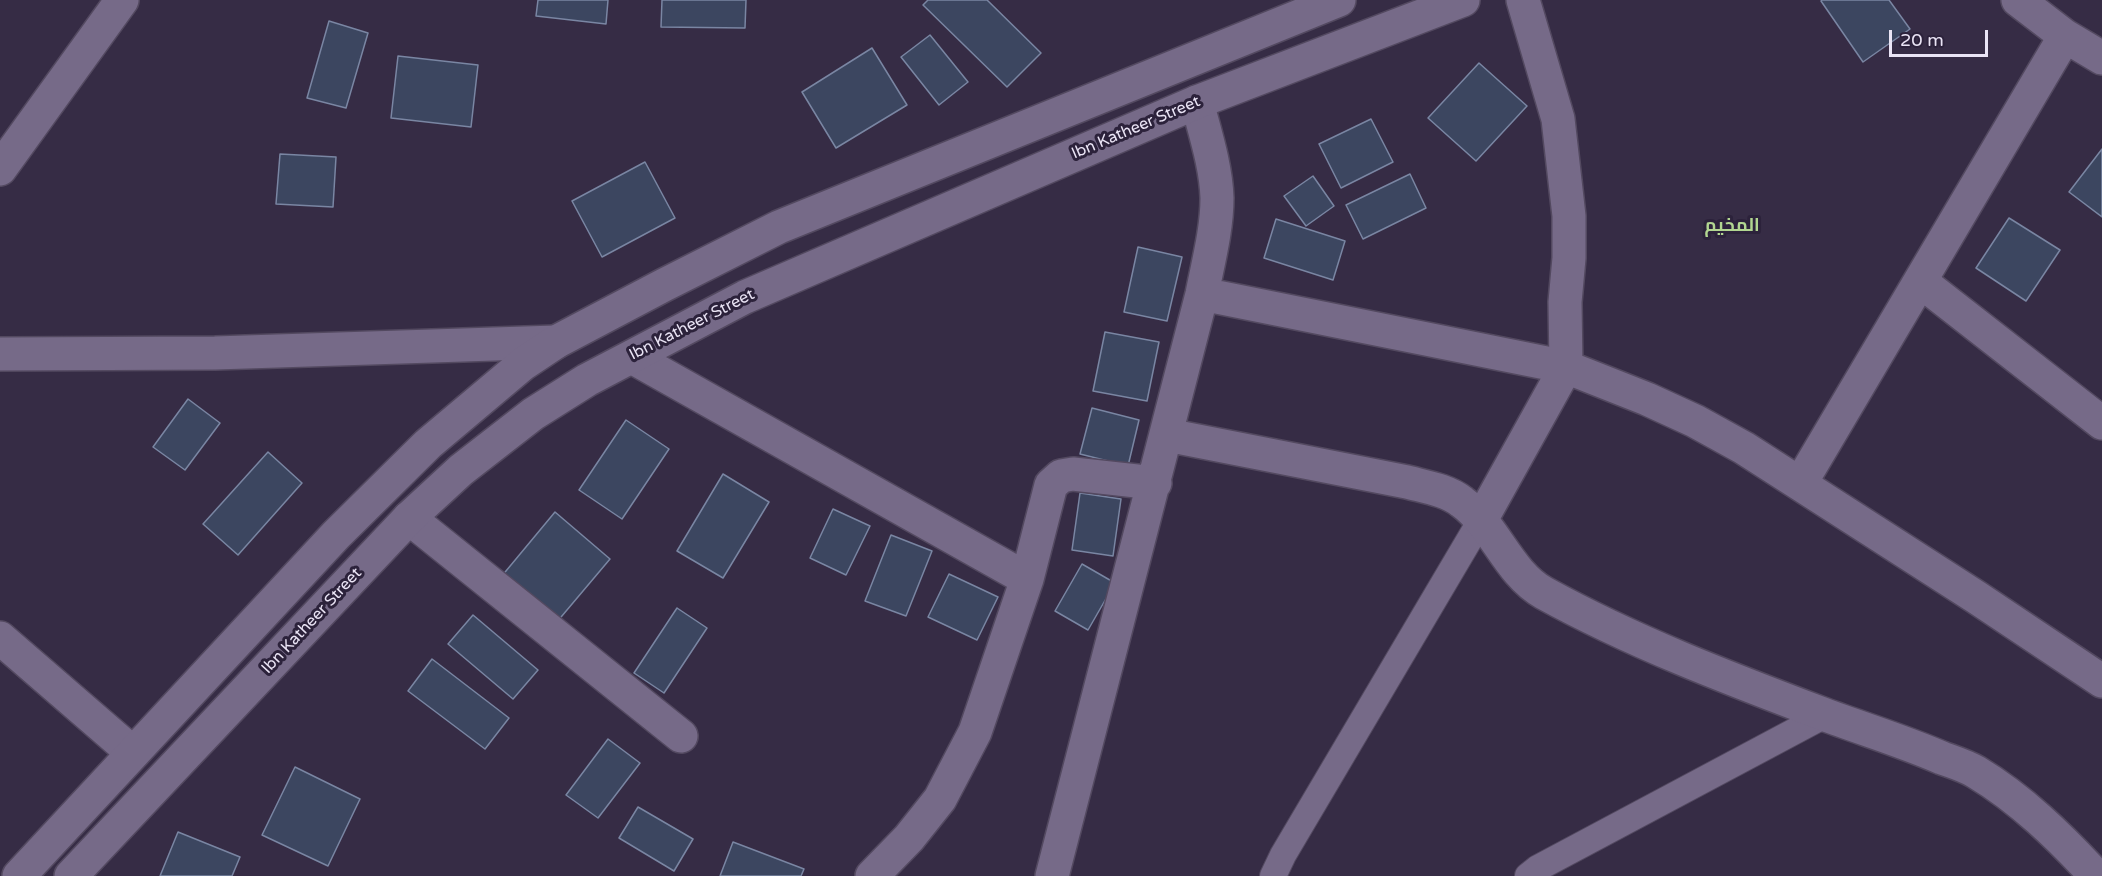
<!DOCTYPE html>
<html>
<head>
<meta charset="utf-8">
<style>
  body { margin:0 }
  #map { position:relative; width:2102px; height:876px; overflow:hidden; background:#362c45; font-family:"Varela Round",sans-serif }
  canvas { display:block }
  .scale { position:absolute; left:1889px; top:30px; width:99px; height:27px; box-sizing:border-box; border:3px solid #eae4f5; border-top:0; padding-left:8px; font-size:18px; line-height:21px; white-space:nowrap; color:#eae4f5; -webkit-text-stroke:4px #2c223b; paint-order:stroke }
</style>
</head>
<body>
<div id="map">
<canvas width="2102" height="876"></canvas>
<div class="scale">20 m</div>
</div>
<script>
const g = document.querySelector('canvas').getContext('2d');
g.lineJoin = 'round';
function fill(path, color) { g.fillStyle = color; g.fill(path, 'evenodd'); }
function stroke(path, color, width, dash) { g.strokeStyle = color; g.lineWidth = width; g.lineCap = dash ? 'butt' : 'round'; g.setLineDash(dash || []); g.stroke(path); }
function drawText(font, color, halo, rows, align = 'center') {
  g.font = font + ' "Varela Round",Cairo,sans-serif'; g.lineWidth = 6; g.setLineDash([]); g.textBaseline = 'middle'; g.strokeStyle = halo; g.fillStyle = color; for (const [text, x, y, turn = 0] of rows) {
    g.save(); g.translate(x, y); g.rotate((+turn || 0) * Math.PI / 180); g.textAlign = isNaN(turn) ? turn : align; if (halo) g.strokeText(text, 0, 0); g.fillText(text, 0, 0); g.restore();
  }
}
const building = new Path2D(`
  M538,0H608L606,24L536,16Z
  M662,0H746L745,28L661,27Z
  M928,0H987L1041,53L1007,87L923,5Z
  M1822,0H1889L1910,29L1863,62L1821,1Z
  M329,21L368,33L346,108L307,98Z
  M930,35L968,82L939,105L901,57Z
  M872,48L907,105L836,148L802,92Z
  M398,56L478,65L471,127L391,118Z
  M1479,63L1527,106L1476,161L1428,118Z
  M1371,119L1393,162L1341,188L1319,144Z
  M2102,149V217L2069,192Z
  M280,154L336,157L333,207L276,204Z
  M645,162L675,218L602,257L572,201Z
  M1410,174L1426,208L1363,239L1346,205Z
  M1313,176L1334,206L1306,226L1284,196Z
  M2009,218L2060,250L2026,301L1976,268Z
  M1276,219L1345,241L1333,280L1264,258Z
  M1138,247L1182,257L1167,321L1124,312Z
  M1105,332L1159,342L1147,401L1093,391Z
  M188,399L220,423L185,470L153,447Z
  M1092,408L1139,420L1128,466L1080,454Z
  M626,420L669,449L622,519L579,490Z
  M268,452L302,483L238,555L203,524Z
  M723,474L769,502L723,578L677,551Z
  M1080,493L1121,499L1113,556L1072,550Z
  M833,509L870,526L846,575L810,558Z
  M555,512L610,559L556,623L501,577Z
  M891,535L932,551L906,616L865,601Z
  M1082,564L1115,583L1088,630L1055,611Z
  M949,574L998,597L977,640L928,617Z
  M677,608L707,628L664,693L634,673Z
  M473,615L538,670L513,699L448,644Z
  M432,659L509,718L485,749L408,691Z
  M608,739L640,763L598,818L566,795Z
  M295,767L360,799L328,866L262,835Z
  M638,807L693,839L674,871L619,838Z
  M178,832L240,857L232,876H160Z
  M733,842L804,869L801,876H720Z`);
fill(building, '#3c4660');
stroke(building, '#7a86a3', 1.5);
const pedestrian = new Path2D(`
  M1273,876L1283,855L1481,520
  M1528,876L1538,868L1825,715`);
const minor = new Path2D(`
  M2018,0L2065,36L2102,58
  M0,169L122,0
  M1920,281L2102,423
  M1202,294L1566,367L1647,399L1695,421L1744,448L1976,597L2102,681
  M0,354L215,353L556,342
  M632,357L1027,579
  M1167,435L1407,482C1426,487 1447,490 1462,502C1495,526 1508,573 1544,593C1633,642 1728,678 1823,714C1863,729 1903,741 1942,758C1953,762 1966,766 1976,772C2021,799 2060,837 2096,876
  M1800,484L2065,36
  M409,518L681,736
  M1481,520L1566,367L1565,302L1569,258V216L1558,119L1523,0
  M0,638L133,753
  M872,876L909,838L940,799L975,732L1027,579L1051,485L1061,476L1073,474L1155,483
  M1052,876L1202,294C1208,263 1217,230 1217,198C1216,166 1205,133 1197,102`);
const tertiary = new Path2D(`
  M19,876L336,535L428,444L523,364L556,342L664,285L779,227L1339,0
  M71,876L409,518L461,470L533,414L587,380L745,297L1197,102L1463,0`);
stroke(pedestrian, '#534960', 28);
stroke(minor, '#534960', 36);
stroke(tertiary, '#534960', 36);
stroke(pedestrian, '#766a88', 26);
stroke(minor, '#766a88', 33);
stroke(tertiary, '#766a88', 33);
drawText('16px', '#eae4f5', '#2c223b', [
  ["Ibn Katheer Street",1136,128,-23],
  ["Ibn Katheer Street",692,325,-27],
  ["Ibn Katheer Street",312,621,-47]
]);
drawText('bold 18px', '#b2d691', '#2c223b', [
  ["المخيم",1732,226]
]);
</script>
</body>
</html>
